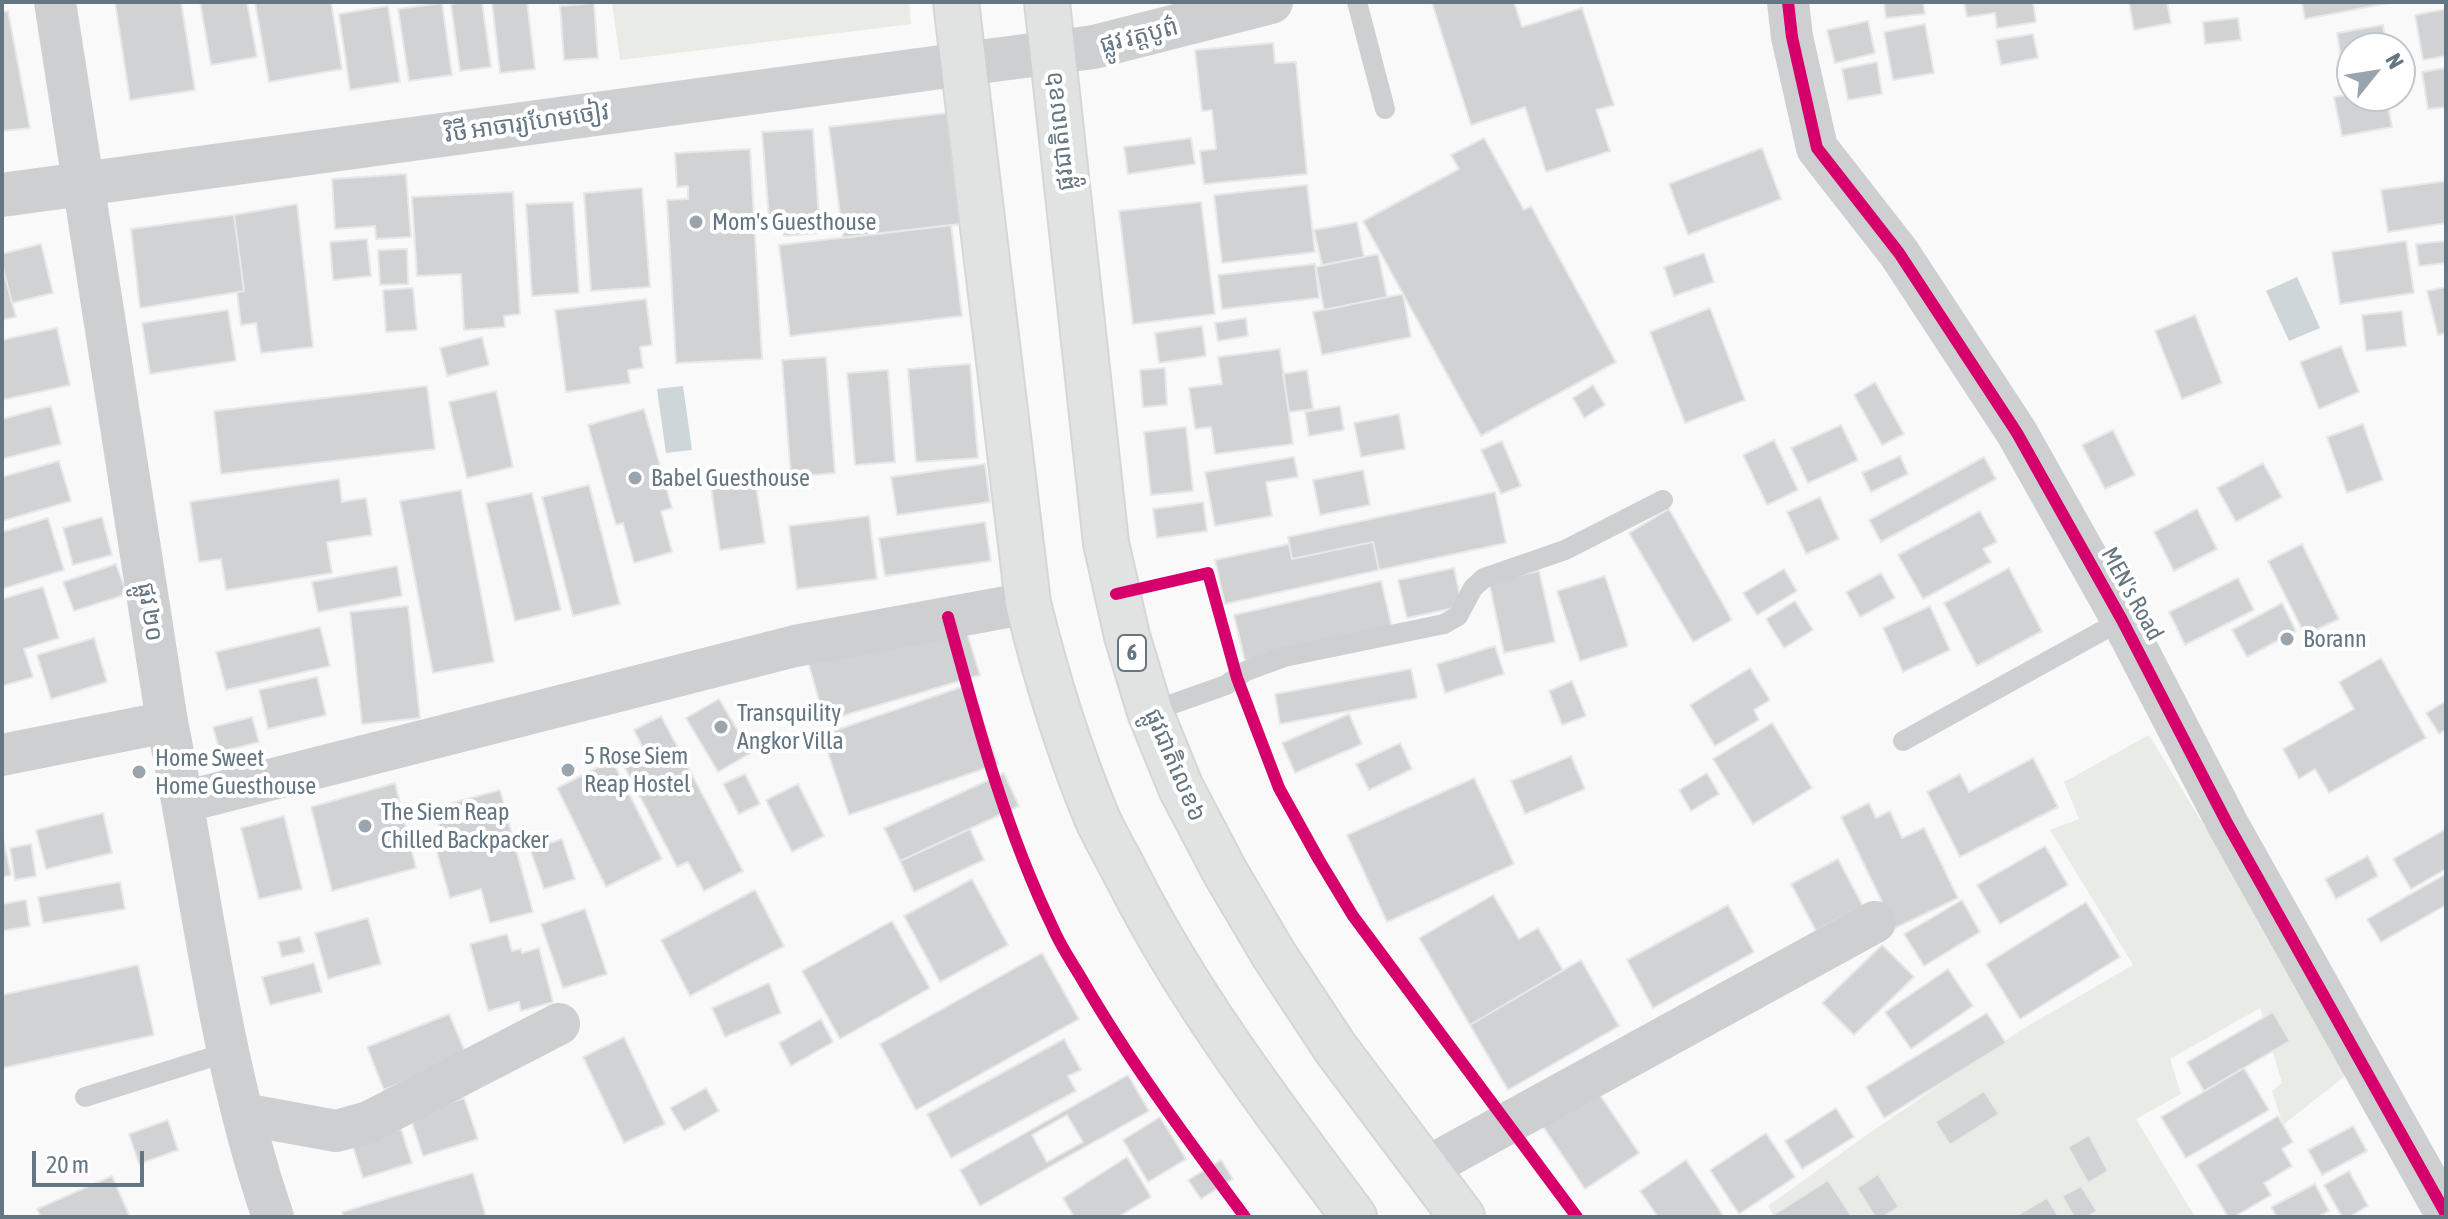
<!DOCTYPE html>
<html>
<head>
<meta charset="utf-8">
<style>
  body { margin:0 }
  #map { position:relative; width:2448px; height:1219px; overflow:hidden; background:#f9f9f9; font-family:"Asap Condensed",sans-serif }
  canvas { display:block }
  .frame { position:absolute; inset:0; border:4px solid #657683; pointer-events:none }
  .north { position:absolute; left:2336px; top:32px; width:80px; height:80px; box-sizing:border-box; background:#fff; border:2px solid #c1c8cd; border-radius:50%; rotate:60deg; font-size:22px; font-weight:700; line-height:32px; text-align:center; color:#657683 }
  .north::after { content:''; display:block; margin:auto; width:28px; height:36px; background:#99a4ac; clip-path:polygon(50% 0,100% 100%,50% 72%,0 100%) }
  .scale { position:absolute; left:32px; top:1151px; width:112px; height:36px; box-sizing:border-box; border:4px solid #657683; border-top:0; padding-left:10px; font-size:24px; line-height:28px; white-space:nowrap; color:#657683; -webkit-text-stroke:6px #fff; paint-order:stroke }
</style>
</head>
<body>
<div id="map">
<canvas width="2448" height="1219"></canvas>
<div class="frame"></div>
<div class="north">N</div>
<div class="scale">20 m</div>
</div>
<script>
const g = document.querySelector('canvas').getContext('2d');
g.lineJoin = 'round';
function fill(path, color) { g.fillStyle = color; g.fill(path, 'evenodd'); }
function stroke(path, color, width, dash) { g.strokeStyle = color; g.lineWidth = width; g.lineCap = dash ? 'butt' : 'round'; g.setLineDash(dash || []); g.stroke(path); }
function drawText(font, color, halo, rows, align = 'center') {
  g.font = font + ' "Asap Condensed","Noto Sans Khmer",sans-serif'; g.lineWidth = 8; g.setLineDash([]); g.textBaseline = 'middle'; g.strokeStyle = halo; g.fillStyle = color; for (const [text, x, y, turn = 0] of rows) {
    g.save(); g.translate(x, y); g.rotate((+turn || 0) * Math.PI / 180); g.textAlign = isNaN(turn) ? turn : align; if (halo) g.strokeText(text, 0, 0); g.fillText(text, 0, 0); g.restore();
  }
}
fill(new Path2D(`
  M612,2H909L911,24L620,60Z
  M2149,735L2282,954L2350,1072L2283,1125L2272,1091L2282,1083L2260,1008L2170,1059L2181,1094L2136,1119L2195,1217H1775L1768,1206L1868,1134L2021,1030L2133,965L2050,830L2079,819L2064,782Z`), '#e8ebe6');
fill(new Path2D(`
  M2297,277L2320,328L2289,341L2266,291Z
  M683,386L692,450L666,453L657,389Z`), '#ced6d9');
const building = new Path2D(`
  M115,2H181L195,90L130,100Z
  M200,2H247L257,57L211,65Z
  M255,2H331L342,69L269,82Z
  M464,2H482L491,67L460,71L451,4Z
  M492,2H527L535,69L500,73Z
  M1514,2L1522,27L1582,8L1614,105L1596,110L1610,151L1546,172L1525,107L1471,125L1432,3Z
  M1884,2H1923L1925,14L1886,18Z
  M1964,2H2033L2036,22L1997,28L1995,13L1967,17Z
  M2129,2H2167L2171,23L2134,30Z
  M2302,2H2394L2305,19Z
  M442,3L452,75L409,81L398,9Z
  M594,3L598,58L564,60L560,6Z
  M388,6L400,82L350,90L339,14Z
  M2446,9V56L2423,60L2415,15Z
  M8,11L30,128L2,131V12Z
  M2238,18L2241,40L2205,44L2203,22Z
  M1868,21L1875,53L1835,63L1827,30Z
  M1925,24L1934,73L1893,80L1884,32Z
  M2383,25L2387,48H2352V69L2343,71L2337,33Z
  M2033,34L2038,58L2001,65L1996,40Z
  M1273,43L1275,63L1296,62L1307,174L1204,184L1200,151L1216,149L1212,110L1202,111L1195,50Z
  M1877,62L1882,94L1848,100L1842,69Z
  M2446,68V107L2428,109L2422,72Z
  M2352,94V96H2386L2392,127L2342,136L2334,97Z
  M947,113L961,224L843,238L829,127Z
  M813,129L820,233L784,236L783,217L769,218L762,132Z
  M1191,138L1195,164L1128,174L1124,147Z
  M1484,138L1524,210L1531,206L1616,362L1481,436L1363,221L1459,169L1451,155Z
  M1762,148L1781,199L1688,235L1669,184Z
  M750,149L762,359L676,363L667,200L688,199V186L677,187L675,153Z
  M406,174L411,237L376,239L375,226L335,229L332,179Z
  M2446,181V223L2388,232L2381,190Z
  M1307,185L1315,252L1222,263L1214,195Z
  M642,188L650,287L591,291L584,193Z
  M513,192L520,314L504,316L505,327L464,330L461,274L417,276L412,197Z
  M573,202L579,293L532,296L526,204Z
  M1201,202L1215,314L1133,324L1119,211Z
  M297,204L313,347L261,353L256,323L241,325L237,292L244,291L234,215Z
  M234,215L244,291L140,308L131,229Z
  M1357,222L1364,257L1322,265L1314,230Z
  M951,225L962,316L790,336L779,245Z
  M367,239L371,276L333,280L330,242Z
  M2406,241L2414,293L2340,304L2332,252Z
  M2446,241V263L2419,266L2416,244Z
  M41,244L53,293L12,303L2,264V254Z
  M407,249L408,284L380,285L378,250Z
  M1704,253L1714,282L1674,296L1664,267Z
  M1378,254L1387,297L1324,310L1316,267Z
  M1315,264L1319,298L1222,309L1218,275Z
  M2,266L16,317L2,320Z
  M2446,287V333L2438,335L2427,291Z
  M413,288L417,330L386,332L383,290Z
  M1403,294L1411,337L1322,355L1313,312Z
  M646,299L652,345L640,347L643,368L628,370L630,383L566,392L555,310Z
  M1710,308L1745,400L1685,423L1650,332Z
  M228,310L236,361L150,374L142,323Z
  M2402,311L2406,346L2366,351L2362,315Z
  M2195,315L2222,383L2182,399L2155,331Z
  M1246,318L1248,336L1218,341L1215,323Z
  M1202,326L1206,356L1159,363L1155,333Z
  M57,328L70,385L2,400V340Z
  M482,337L489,365L447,376L440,348Z
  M2341,346L2359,392L2319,409L2300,362Z
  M1280,349L1293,444L1215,454L1211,427L1195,429L1189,388L1222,384L1218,357Z
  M826,357L835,473L791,477L782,360Z
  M970,364L978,458L916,462L908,369Z
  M1165,368L1167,405L1143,407L1140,370Z
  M888,370L895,462L855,465L847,373Z
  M1307,370L1313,409L1289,412L1283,374Z
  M1875,382L1904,434L1882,445L1854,395Z
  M1593,385L1605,405L1584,418L1573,398Z
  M427,386L435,449L221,474L214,411Z
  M496,391L513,467L467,478L449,402Z
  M51,406L61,444L2,459V419Z
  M1340,406L1344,430L1309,436L1305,412Z
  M644,409L672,508L661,511L672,552L634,563L623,523L616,525L588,425Z
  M1399,414L1405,449L1361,457L1354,423Z
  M2363,424L2383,480L2347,493L2327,437Z
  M1841,425L1858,460L1808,483L1791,448Z
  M1186,427L1193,491L1151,495L1144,432Z
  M2113,430L2135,475L2105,489L2082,445Z
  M1774,440L1798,490L1767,505L1743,455Z
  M1502,441L1521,486L1501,494L1481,450Z
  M1900,456L1908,474L1871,492L1862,473Z
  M1294,457L1298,477L1266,482L1272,516L1215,526L1205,472Z
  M1984,457L1996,479L1881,542L1869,520Z
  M59,461L71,501L2,521V477Z
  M2263,463L2282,497L2236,522L2217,488Z
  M985,464L990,502L897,515L891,477Z
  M1363,470L1370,505L1320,515L1313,480Z
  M754,474L765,543L720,550L710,480Z
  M339,479L342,502L366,498L372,535L327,542L332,573L226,590L221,559L199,562L190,502Z
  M589,485L620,604L573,616L542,497Z
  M461,490L494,662L433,673L400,501Z
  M1495,492L1506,543L1379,570L1373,542L1292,559L1288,537Z
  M532,493L561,610L515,621L486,503Z
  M1820,497L1839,539L1806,554L1787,512Z
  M1203,502L1207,531L1157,538L1153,509Z
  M1669,509L1732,620L1693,642L1629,533Z
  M2197,509L2217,549L2174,571L2154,532Z
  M1980,511L1997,542L1983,549L1991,562L1923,599L1898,555Z
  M869,516L877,579L797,589L789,526Z
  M102,517L112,555L73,565L63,528Z
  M48,518L64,570L2,589V532Z
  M985,522L991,561L885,576L879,538Z
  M1373,542L1379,570L1225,604L1215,560L1289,544L1292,559Z
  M2302,544L2339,619L2305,635L2268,561Z
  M116,564L127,594L74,611L63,582Z
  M397,566L402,596L318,612L312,582Z
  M1454,568L1462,606L1407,618L1398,580Z
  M2009,568L2042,631L1977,666L1944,603Z
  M1784,569L1797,591L1757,615L1743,593Z
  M1539,571L1555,642L1504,653L1489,582Z
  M1881,573L1895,598L1860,617L1846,592Z
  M1605,576L1628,646L1580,661L1557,591Z
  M2238,578L2254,610L2185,645L2169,612Z
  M1381,581L1392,627L1245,661L1234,615Z
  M43,587L59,638L24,649L33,677L2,686V599Z
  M1795,601L1813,630L1784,648L1766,619Z
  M2282,603L2296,631L2247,657L2232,630Z
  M408,606L420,718L362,724L350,612Z
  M1930,606L1950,650L1903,672L1883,628Z
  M320,627L330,666L226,690L216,652Z
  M965,627L980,675L825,721L807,658Z
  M94,638L107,682L51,699L37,655Z
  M1495,646L1504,674L1445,693L1437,664Z
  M2381,658L2426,738L2329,793L2315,769L2299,779L2283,749L2354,709L2339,682Z
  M1750,668L1770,700L1754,710L1759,720L1715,746L1690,705Z
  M1411,669L1417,698L1280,724L1275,694Z
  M317,677L326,715L268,729L259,690Z
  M1572,681L1586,716L1562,725L1549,691Z
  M970,684L998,764L849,815L822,735Z
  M719,699L751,753L718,772L686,718Z
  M2446,701V729L2439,734L2426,713Z
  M1349,714L1362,744L1295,773L1282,743Z
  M661,716L743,871L704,891L688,862L677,867L625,768L647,756L634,730Z
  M252,717L259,742L220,752L213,727Z
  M1772,723L1812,788L1753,824L1713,759Z
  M1400,743L1412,769L1369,790L1356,764Z
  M1571,756L1585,789L1525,814L1511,781Z
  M2033,758L2058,807L1960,857L1927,792L1960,774L1969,792Z
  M612,760L662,859L606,887L557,788Z
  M1004,773L1019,806L900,861L884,828Z
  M1707,773L1719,794L1691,811L1679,790Z
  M745,774L760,804L739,814L723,784Z
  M1474,778L1514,864L1387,922L1347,835Z
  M395,783L416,868L332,891L311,807Z
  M798,784L824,836L792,852L766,800Z
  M500,790L533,912L490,923L481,889L450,898L434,842L443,840L434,808Z
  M1869,803L1876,818L1890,811L1902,838L1924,828L1958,898L1895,928L1841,817Z
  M103,813L112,853L46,869L36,830Z
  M284,816L302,889L259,899L241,828Z
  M970,829L984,860L914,892L900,861Z
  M2446,829V869L2411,889L2393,859Z
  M2,834L11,875L2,877Z
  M562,839L575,879L544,889L530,849Z
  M31,844L36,876L15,880L10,848Z
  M2045,846L2068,885L2000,924L1977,885Z
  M2368,856L2378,876L2336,899L2325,879Z
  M1838,859L1863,906L1816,931L1791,884Z
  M2446,874V905L2381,942L2367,919Z
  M972,879L1008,945L940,982L904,916Z
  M120,882L125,909L43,923L38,897Z
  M755,890L784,946L690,996L661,940Z
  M1493,895L1519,939L1538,928L1563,970L1470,1025L1419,938Z
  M26,900L30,926L2,931V904Z
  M1962,900L1980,932L1924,966L1904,934Z
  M2086,902L2120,957L2020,1019L1986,964Z
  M1728,905L1754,952L1653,1008L1627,960Z
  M585,909L607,974L563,988L541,924Z
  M368,918L381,964L328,979L315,933Z
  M892,921L930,988L840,1039L802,971Z
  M507,934L512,951L521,949L522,953L539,948L553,1002L521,1011L519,1002L488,1011L470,944Z
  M300,937L304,952L282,957L278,942Z
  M1882,945L1914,977L1854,1035L1822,1003Z
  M1042,953L1079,1019L916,1110L880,1044Z
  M1581,960L1619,1026L1508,1090L1470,1025Z
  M314,963L322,992L270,1005L262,977Z
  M138,965L154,1035L2,1068V995Z
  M1948,969L1973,1006L1911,1049L1885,1012Z
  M769,983L781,1013L725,1037L712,1008Z
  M2273,1012L2290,1041L2204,1091L2187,1062Z
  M1987,1013L2006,1043L1884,1118L1866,1087Z
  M449,1014L467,1056L384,1090L367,1047Z
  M821,1019L833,1042L791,1066L779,1043Z
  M624,1037L665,1124L624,1143L583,1057Z
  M1064,1039L1081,1070L1068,1076L1076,1091L951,1158L927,1114Z
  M2244,1068L2269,1110L2186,1158L2161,1117Z
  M1128,1075L1149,1111L980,1206L960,1170ZM1067,1115L1083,1142L1047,1162L1032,1135Z
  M1592,1083L1639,1153L1585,1189L1538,1119Z
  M706,1088L719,1111L684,1131L670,1108Z
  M1984,1091L1999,1114L1950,1145L1935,1122Z
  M464,1098L478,1139L423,1156L410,1116Z
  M1836,1108L1854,1137L1802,1169L1785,1141Z
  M2278,1116L2293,1142L2282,1149L2292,1166L2264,1183L2271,1195L2234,1217H2228L2197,1165Z
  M1160,1117L1186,1159L1148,1182L1123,1140Z
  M168,1120L178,1150L139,1164L129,1134Z
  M2353,1126L2367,1151L2322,1175L2308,1150Z
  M401,1129L412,1163L363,1178L352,1144Z
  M1766,1133L1795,1177L1739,1214L1710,1170Z
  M2089,1135L2108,1171L2088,1183L2068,1147Z
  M1127,1157L1151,1197L1118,1217H1074L1063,1198Z
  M1221,1160L1233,1179L1201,1199L1188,1180Z
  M1686,1160L1724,1217H1658L1640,1191Z
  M2349,1171L2368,1206L2349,1217H2342L2324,1185Z
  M473,1173L486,1217H343L342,1212Z
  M1878,1174L1899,1207L1883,1217H1875L1857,1188Z
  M112,1176L130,1217H41L37,1209Z
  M1828,1180L1852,1217H1770Z
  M2315,1184L2329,1211L2317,1217H2277L2271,1207Z
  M2081,1186L2097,1211L2087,1217H2074L2062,1196Z
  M2047,1198L2059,1217H2014Z`);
fill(building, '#d0d2d3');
stroke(building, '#e8e8e8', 2);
const primary = new Path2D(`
  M956,2L1028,603C1046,677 1068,748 1097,818C1106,838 1118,858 1128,878C1190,1000 1272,1107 1354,1217
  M1047,2L1106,543L1127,636L1150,712L1181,788L1225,872L1274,955L1336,1049L1462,1217`);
stroke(primary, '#d5d6d7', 48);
stroke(new Path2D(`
  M1357,2L1385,109
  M1150,712L1226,685L1246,671L1284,657L1444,624L1458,616L1473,588L1484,578L1565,550L1663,500
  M1903,741L2122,620
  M85,1097L228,1052`), '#cecfd0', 20);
stroke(new Path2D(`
  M55,2L167,722C201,887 218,1057 273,1217
  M1788,2L1792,37L1817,148L1899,253L2017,433L2122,620L2227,823L2446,1214
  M2,755L167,722
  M183,802L795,646L1028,603
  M243,1114L336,1131L369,1122L559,1024
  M1426,1168L1875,922`), '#cecfd0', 42);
stroke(new Path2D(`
  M2,195L963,64L1094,47L1271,2`), '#cecfd0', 44);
stroke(primary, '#e1e2e2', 44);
stroke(new Path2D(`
  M1788,2L1792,37L1817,148L1899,253L2017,433L2122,620L2227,823L2446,1214
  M1116,594L1208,573L1237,678L1279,788L1319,860L1353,916L1577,1217
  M948,617C977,723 1005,829 1053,928C1061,947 1073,964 1083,981C1131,1064 1188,1140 1245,1217`), '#d6006c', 12);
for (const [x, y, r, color] of [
  [696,222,8,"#99a4ac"],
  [635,478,8,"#99a4ac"],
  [2287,639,8,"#99a4ac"],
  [721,727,8,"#99a4ac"],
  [568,770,8,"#99a4ac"],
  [139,772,8,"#99a4ac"],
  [365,826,8,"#99a4ac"]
]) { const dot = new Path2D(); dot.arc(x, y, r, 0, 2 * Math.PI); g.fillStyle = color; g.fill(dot); stroke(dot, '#fff', 3); }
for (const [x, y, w] of [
  [1132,653,28]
]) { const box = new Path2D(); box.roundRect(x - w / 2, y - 18, w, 36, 6); g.fillStyle = '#fff'; g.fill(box); stroke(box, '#657683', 2); }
drawText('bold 22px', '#657683', null, [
  ["6",1132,653]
]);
drawText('24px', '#657683', '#fff', [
  ["ផ្លូវ វត្តបូព៌",1139,36,-14],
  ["វិថី អាចារ្យហែមចៀវ",527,123,-8],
  ["ផ្លូវជាតិលេខ៦",1060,131,-96],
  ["MEN's Road",2132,594,61],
  ["ផ្លូវ ២០",150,612,81],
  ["ផ្លូវជាតិលេខ៦",1175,765,67]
]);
drawText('24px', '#657683', '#fff', [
  ["Mom's Guesthouse",712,222],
  ["Babel Guesthouse",651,478],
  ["Borann",2303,639],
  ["Transquility",737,713],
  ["Angkor Villa",737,741],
  ["5 Rose Siem",584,756],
  ["Reap Hostel",584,784],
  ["Home Sweet",155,758],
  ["Home Guesthouse",155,786],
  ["The Siem Reap",381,812],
  ["Chilled Backpacker",381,840]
], 'left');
</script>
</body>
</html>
